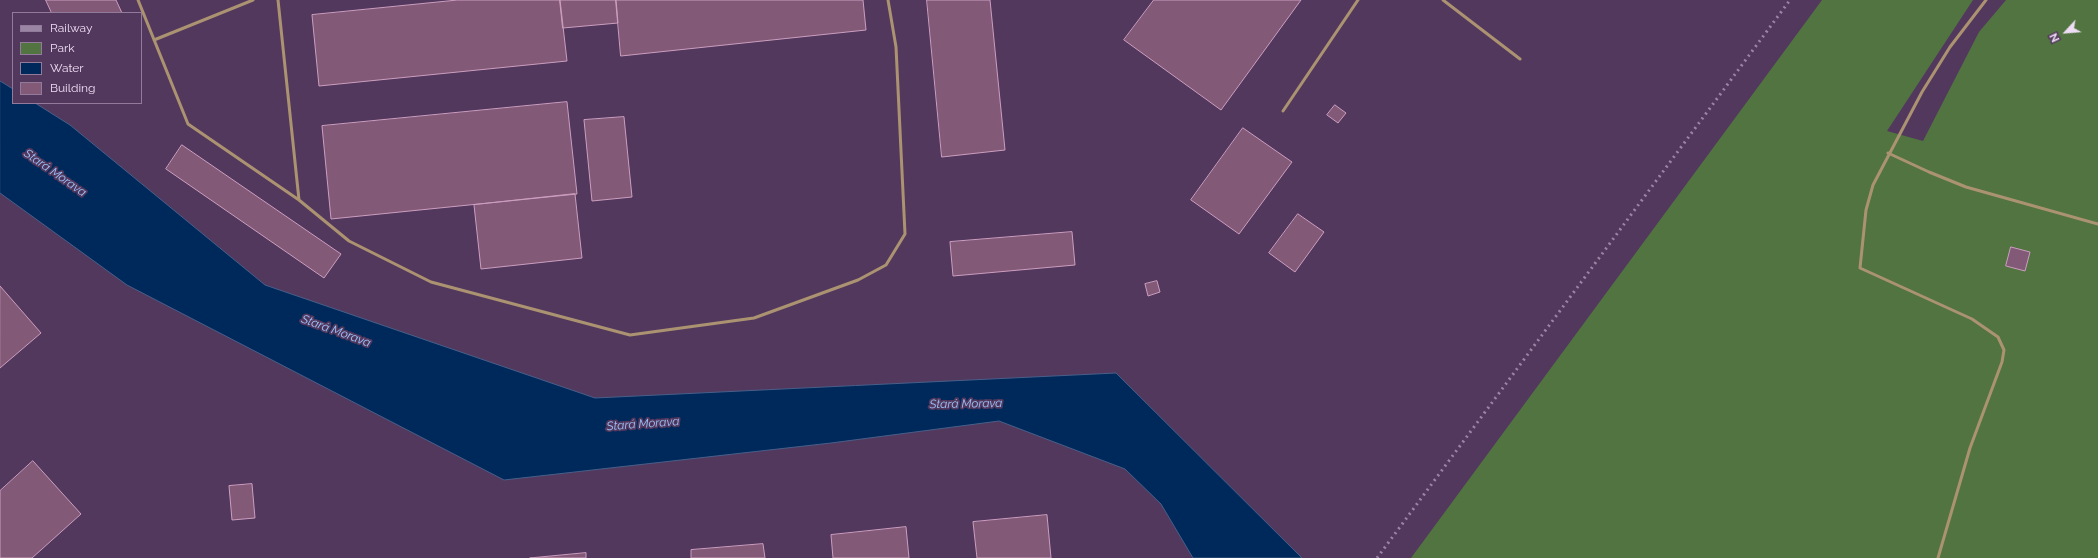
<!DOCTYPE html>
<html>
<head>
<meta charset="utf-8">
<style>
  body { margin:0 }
  #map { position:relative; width:2098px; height:558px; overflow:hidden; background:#53385e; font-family:Raleway,sans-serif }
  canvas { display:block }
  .legend { position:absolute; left:12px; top:12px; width:130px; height:92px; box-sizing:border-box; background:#53385e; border:1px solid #917a9a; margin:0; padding:5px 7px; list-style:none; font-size:12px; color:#eeddf4 }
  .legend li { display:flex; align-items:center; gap:8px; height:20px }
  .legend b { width:20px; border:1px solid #917a9a }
  .north { position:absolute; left:2046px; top:12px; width:40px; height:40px; -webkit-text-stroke:3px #53385e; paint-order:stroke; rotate:244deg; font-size:11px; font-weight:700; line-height:16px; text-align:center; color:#eeddf4 }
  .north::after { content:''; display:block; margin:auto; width:14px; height:18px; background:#eeddf4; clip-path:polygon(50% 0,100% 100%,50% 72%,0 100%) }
</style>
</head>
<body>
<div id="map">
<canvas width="2098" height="558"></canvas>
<ul class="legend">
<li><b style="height:5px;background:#9b85a4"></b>Railway</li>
<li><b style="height:11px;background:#517441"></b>Park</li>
<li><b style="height:11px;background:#00295b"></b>Water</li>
<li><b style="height:11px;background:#835978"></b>Building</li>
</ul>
<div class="north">N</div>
</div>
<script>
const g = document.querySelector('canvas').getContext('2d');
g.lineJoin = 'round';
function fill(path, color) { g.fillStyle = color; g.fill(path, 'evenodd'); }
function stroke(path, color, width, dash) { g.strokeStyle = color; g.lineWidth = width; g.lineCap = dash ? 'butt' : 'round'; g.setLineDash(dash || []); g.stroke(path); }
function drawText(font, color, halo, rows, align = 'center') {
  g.font = font + ' Raleway,sans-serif'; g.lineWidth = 3.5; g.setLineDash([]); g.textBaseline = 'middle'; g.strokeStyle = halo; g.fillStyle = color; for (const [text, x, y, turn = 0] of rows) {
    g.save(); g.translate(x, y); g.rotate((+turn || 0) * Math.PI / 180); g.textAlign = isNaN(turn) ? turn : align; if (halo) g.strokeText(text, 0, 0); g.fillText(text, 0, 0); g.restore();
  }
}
fill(new Path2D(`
  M1822,0H1973L1887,131L1923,141L1979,32L2006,0H2098V558H1411Z`), '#517441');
const water = new Path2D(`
  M0,81L13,89V103H35L70,125L265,285L595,398L1116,373L1302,558H1193L1161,504L1125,469L999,421L831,443L504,480L127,285L0,193Z`);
fill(water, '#00295b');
stroke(water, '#475f89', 1);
const building = new Path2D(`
  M46,0H116L122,13H52Z
  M458,0H560L567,61L319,86L312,15Z
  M560,0H616L618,23L563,28Z
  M616,0H863L866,30L621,56Z
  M927,0H990L1005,150L942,157Z
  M1154,0H1301L1221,110L1124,40Z
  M567,102L577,194L331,219L322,126Z
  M1335,105L1346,113L1338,123L1327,115Z
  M624,117L632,197L592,201L584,120Z
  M1243,128L1292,162L1239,234L1191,200Z
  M182,145L341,254L324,278L166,169Z
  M575,194L582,258L481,269L474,205Z
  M1298,214L1324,232L1295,272L1269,253Z
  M1072,232L1075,265L953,276L950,242Z
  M2011,247L2030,252L2025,271L2006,266Z
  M1157,281L1160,292L1148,296L1145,284Z
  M0,286L41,333L0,368Z
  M33,461L81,514L32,558H0V491Z
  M252,484L255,518L232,520L229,486Z
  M1047,515L1051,558H977L973,522Z
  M906,527L909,558H833L831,535Z
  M763,544L765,558H691V550Z
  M586,553V558H530Z`);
fill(building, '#835978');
stroke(building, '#cc9ebf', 1);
stroke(new Path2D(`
  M138,0L188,124L299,200L278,0
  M1443,0L1520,59
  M154,40L253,0
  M1283,111L1358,0
  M1888,153L1929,172L1966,187L2098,224
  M299,200L349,241L431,282L630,335L754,318L858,280L886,265L905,234L896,47L888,0
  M1938,558L1970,448L2002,362L2004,350L1998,337L1972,319L1860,268L1866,210L1873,185L1922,92L1950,47L1986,0`), '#ab9371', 3);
stroke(new Path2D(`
  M1377,558L1790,0`), '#9b85a4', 3, [2, 4]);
drawText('italic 12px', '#9bc5fe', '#53385e', [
  ["Stará Morava",55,173,35],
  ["Stará Morava",336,331,20],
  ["Stará Morava",966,404,-1],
  ["Stará Morava",643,424,-4]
]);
</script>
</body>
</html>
